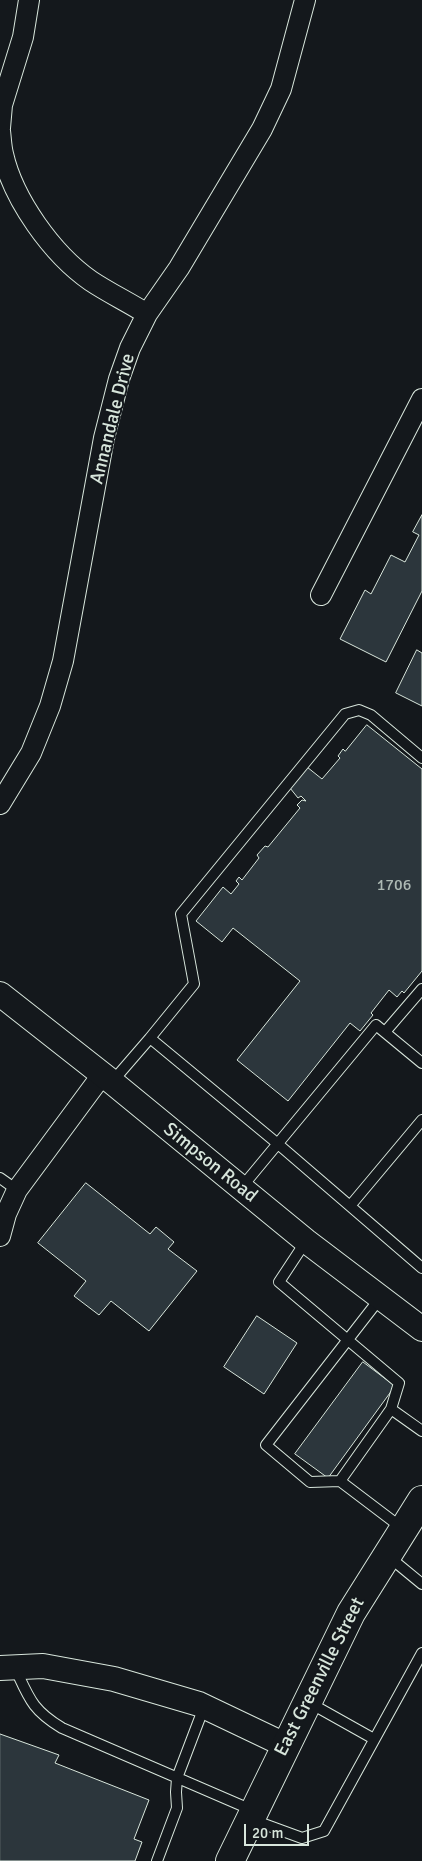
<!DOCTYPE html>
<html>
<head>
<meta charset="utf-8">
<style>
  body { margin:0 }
  #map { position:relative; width:422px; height:1861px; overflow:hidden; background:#14181c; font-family:Signika,sans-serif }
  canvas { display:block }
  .scale { position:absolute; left:244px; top:1824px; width:65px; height:22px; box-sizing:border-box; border:2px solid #d8e6dc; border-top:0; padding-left:6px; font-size:15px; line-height:18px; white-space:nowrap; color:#d8e6dc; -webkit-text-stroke:4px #14181c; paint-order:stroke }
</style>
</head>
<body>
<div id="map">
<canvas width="422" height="1861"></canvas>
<div class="scale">20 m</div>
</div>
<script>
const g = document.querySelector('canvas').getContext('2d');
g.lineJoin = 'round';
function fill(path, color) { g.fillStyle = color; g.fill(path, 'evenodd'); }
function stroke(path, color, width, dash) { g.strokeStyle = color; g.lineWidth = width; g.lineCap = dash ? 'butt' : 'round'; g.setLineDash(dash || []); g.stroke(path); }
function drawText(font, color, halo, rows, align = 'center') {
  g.font = font + ' Signika,sans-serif'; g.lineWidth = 4; g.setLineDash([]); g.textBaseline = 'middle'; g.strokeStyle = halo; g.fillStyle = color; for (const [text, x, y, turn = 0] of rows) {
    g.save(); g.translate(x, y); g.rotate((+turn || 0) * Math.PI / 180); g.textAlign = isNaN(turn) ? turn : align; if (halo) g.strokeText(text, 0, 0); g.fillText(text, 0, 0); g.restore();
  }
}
const building = new Path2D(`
  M422,515V591L386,662L340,639L365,590L371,594L391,555L405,562L419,535L413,532Z
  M417,650L422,653V706L396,693Z
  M367,725L422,769V971L404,993L402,991L397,997L389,990L371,1013L373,1015L360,1031L350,1023L288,1101L237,1060L300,981L233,928L222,942L196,921L223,887L231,894L239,884L236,881L239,877L242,880L259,858L257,855L265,846L268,847L300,808L297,805L302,800L306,801L301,796L298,798L290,788L307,767L322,779L340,758L338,756L343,749L345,751Z
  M86,1183L150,1234L156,1227L174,1242L168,1249L197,1271L149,1331L111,1301L99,1315L74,1296L86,1281L38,1243Z
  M257,1316L297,1343L264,1394L224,1367Z
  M363,1362L395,1386L328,1478L295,1454Z
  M0,1734L59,1755L55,1763L149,1800L134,1839L142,1842L135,1861H0Z`);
fill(building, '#2c363c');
stroke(building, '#d8e6dc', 1);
const service = new Path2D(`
  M385,1032L422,989
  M150,1038L194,984L181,914L345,714L359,710L371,715L422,758
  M112,1082L150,1038L278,1144L422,1268
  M0,1178L17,1190
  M241,1188L376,1025L422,1063
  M350,1206L422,1120
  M306,1241L279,1282L399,1383L391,1409
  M340,1481L310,1482L266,1445L381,1297
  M402,1528L340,1481L391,1409L422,1431
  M388,1556L422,1584
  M15,1668C29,1698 32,1710 62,1728L252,1810
  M308,1702L374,1739
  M250,1819L302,1838L324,1831L422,1653
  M157,1861L177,1808L176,1792L177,1778L204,1707`);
const minor = new Path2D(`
  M0,128L2,105L23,37L29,0
  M0,131C1,138 1,146 3,154C13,199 52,254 91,281C109,293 128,302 147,314
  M321,595L422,399
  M0,804L31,753L50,706L63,661L104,438L119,379L130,348L147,314L179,268L262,129L281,89L305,0
  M0,1236L6,1214L17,1190L102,1075`);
const tertiary = new Path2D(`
  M0,994L112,1082L306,1241L422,1329
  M0,1668L43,1666L114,1679L199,1704L285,1745`);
const secondary = new Path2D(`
  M230,1861L351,1613L422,1500`);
stroke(service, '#d8e6dc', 12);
stroke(minor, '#d8e6dc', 22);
stroke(tertiary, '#d8e6dc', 26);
stroke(secondary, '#d8e6dc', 30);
stroke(service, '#14181c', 10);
stroke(minor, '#14181c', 20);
stroke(tertiary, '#14181c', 24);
stroke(secondary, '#14181c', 28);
drawText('16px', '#adbab4', null, [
  ["1706",394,886]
]);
drawText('19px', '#d8e6dc', '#14181c', [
  ["Annandale Drive",113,419,-76],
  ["Simpson Road",210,1163,39],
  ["East Greenville Street",320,1677,-63]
]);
</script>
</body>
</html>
